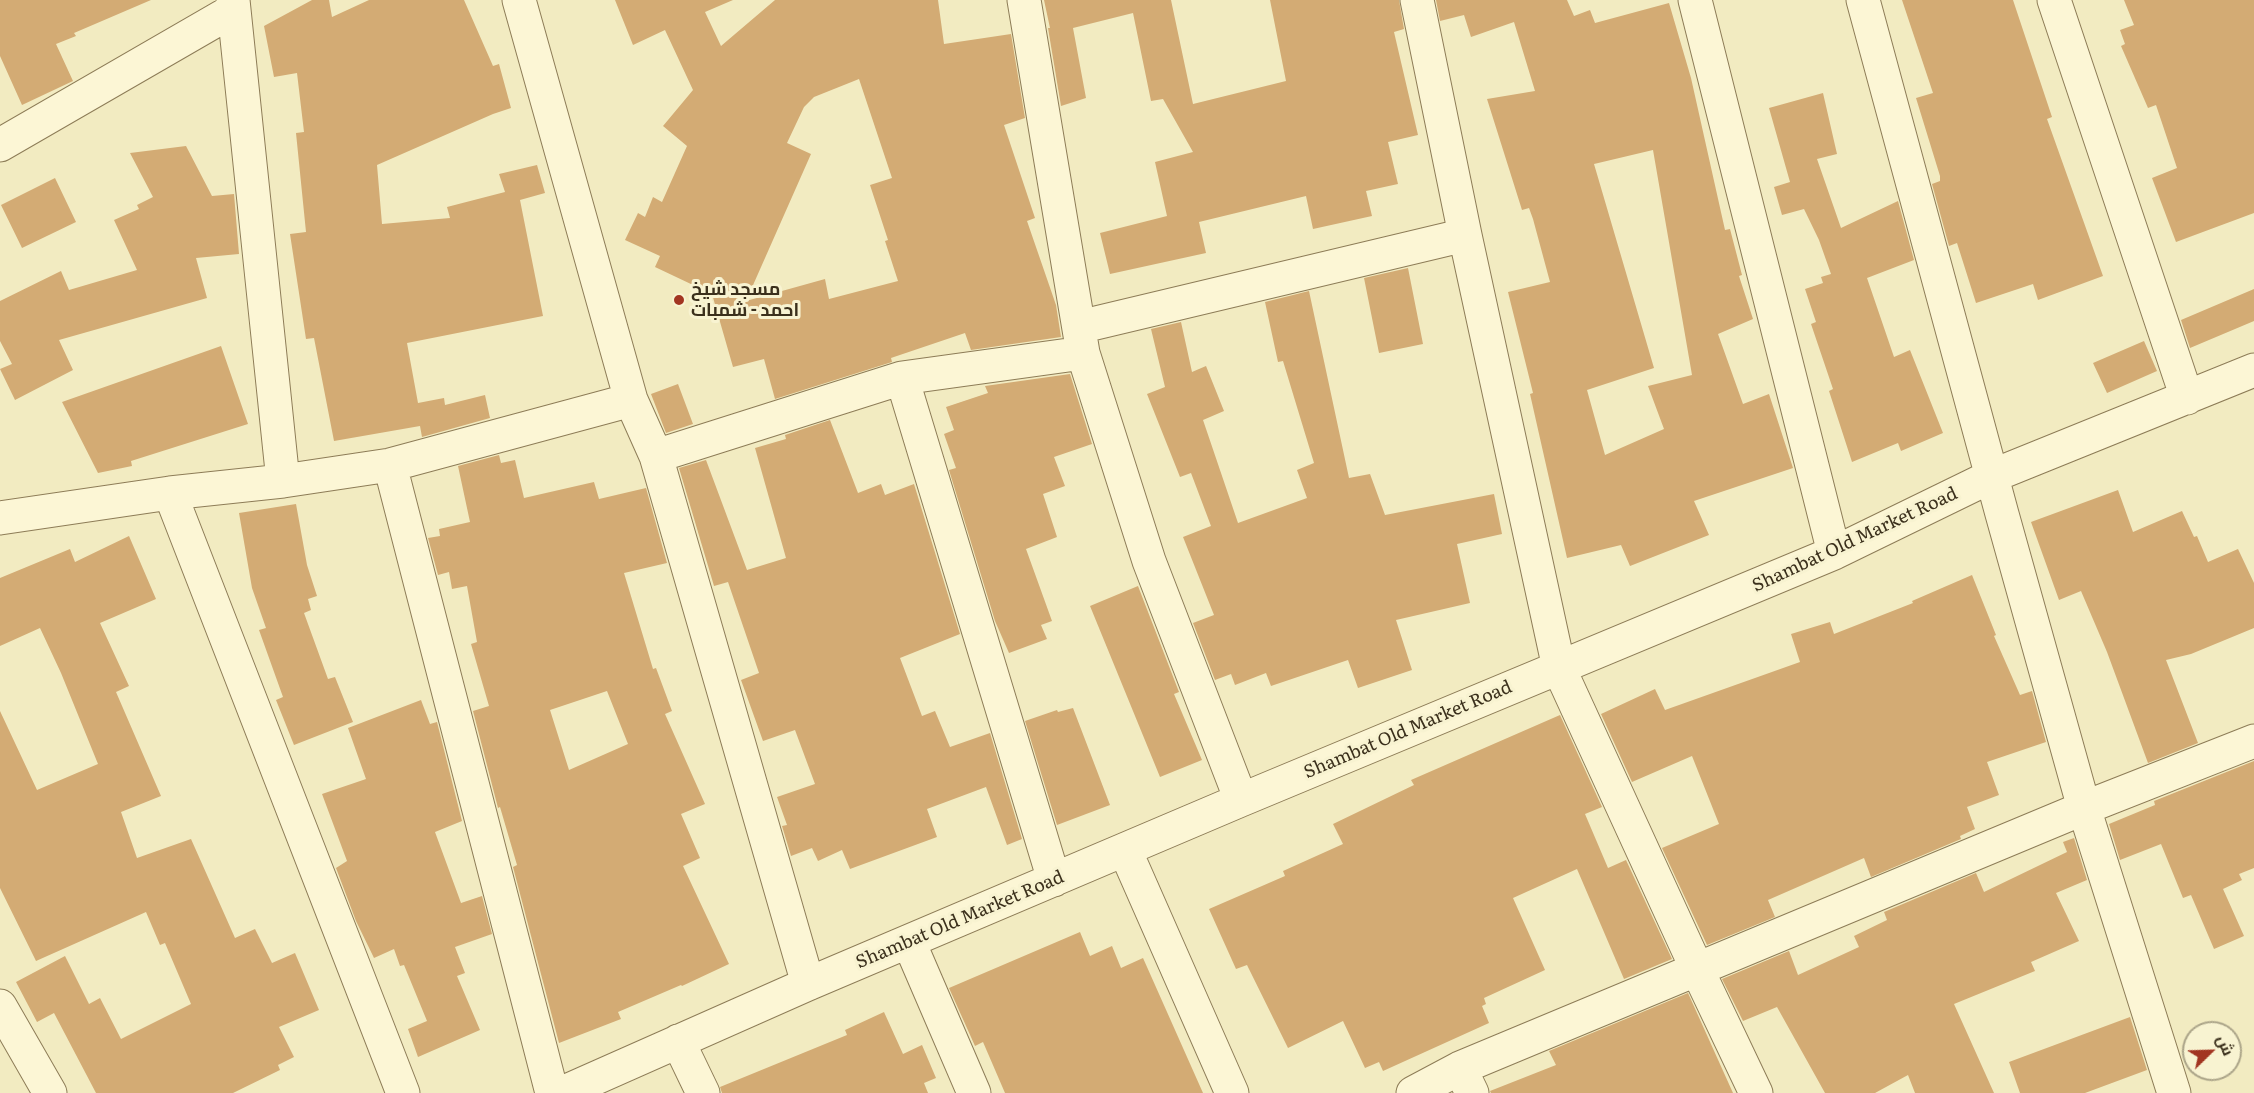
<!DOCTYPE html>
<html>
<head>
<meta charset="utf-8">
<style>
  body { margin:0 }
  #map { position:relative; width:2254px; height:1093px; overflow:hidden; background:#f2ebc1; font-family:Literata,Cairo,serif }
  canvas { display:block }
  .north { position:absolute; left:2182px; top:1021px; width:60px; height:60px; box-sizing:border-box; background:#f8f3d1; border:2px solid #aca589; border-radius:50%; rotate:67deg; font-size:16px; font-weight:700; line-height:24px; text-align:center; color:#3b301c }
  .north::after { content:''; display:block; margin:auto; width:21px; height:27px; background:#a23521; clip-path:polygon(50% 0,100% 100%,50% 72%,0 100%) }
</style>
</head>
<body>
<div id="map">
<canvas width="2254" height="1093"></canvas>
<div class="north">ش</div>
</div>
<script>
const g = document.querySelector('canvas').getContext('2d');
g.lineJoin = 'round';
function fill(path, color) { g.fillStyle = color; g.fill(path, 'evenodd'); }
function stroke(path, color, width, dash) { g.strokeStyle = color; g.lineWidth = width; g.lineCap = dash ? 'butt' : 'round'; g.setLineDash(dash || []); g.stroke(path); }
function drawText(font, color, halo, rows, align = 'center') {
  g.font = font + ' Literata,Cairo,serif'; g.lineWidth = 6; g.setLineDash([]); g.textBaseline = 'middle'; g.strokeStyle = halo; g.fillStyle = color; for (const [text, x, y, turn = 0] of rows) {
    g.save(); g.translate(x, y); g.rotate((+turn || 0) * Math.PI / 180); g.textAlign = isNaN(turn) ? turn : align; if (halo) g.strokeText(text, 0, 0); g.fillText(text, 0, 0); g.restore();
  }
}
fill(new Path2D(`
  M0,0H151L74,33L76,36L56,44L73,81L22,105L0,56Z
  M312,0H329L332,17L369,0H464L493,66L499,64L511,108L493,114L377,165L382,224L450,218L447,207L505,192L499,174L537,165L545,193L520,200L543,316L407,343L418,403L444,398L445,405L485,395L490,418L422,437L420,426L334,441L314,338L306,339L290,234L306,232L296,133L304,132L297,73L274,77L264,26Z
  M615,0H733L705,12L721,46L775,0H938L944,44L1011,34L1025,118L1004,125L1035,218L1027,221L1056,305L1061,337L971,350L965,333L891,358L892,362L775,399L764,359L733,367L712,294L655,267L660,256L625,240L638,213L645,217L653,197L662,202L687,146L663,126L693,90L665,30L633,45ZM859,79L892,178L870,185L888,240L885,241L898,281L829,299L825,279L746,301L811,154L787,143L804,107L814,97Z
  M1044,0H1171L1193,104L1286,81L1270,0H1399L1404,29L1394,32L1418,135L1388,142L1398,184L1366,191L1372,216L1313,229L1306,196L1199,222L1206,253L1110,274L1100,233L1167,216L1155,162L1193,152L1163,99L1151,101L1133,13L1073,28L1086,98L1061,106L1048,28H1050Z
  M1436,0H1567L1574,16L1590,10L1595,23L1669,3L1691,78L1725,230L1730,229L1742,275L1739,276L1753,319L1718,334L1743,404L1769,394L1793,468L1694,501L1709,535L1630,566L1621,545L1567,558L1530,394L1533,393L1508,292L1550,282L1533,219L1529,208L1522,210L1487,99L1535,91L1514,22L1471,37L1464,15L1440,21ZM1653,150L1692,375L1648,386L1664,429L1605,455L1587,390L1654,368L1594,164Z
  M1902,0H2013L2052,117L2047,119L2103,276L2038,300L2033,284L1976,303L1957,243L1949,246L1932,184L1940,181V176L1916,98L1933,93Z
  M2124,0H2254V213L2176,242L2152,178L2177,168L2156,105L2148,108L2121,46L2125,44L2120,30L2134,25Z
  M1823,93L1837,154L1817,159L1841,228L1898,201L1914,260L1867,278L1894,357L1910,350L1943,433L1901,451L1898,443L1852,462L1829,391L1833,389L1811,324L1816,322L1805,289L1823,283L1821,277L1831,274L1819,240L1804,209L1782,215L1774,187L1790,182L1769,108Z
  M186,146L212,196L234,194L239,254L196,258L207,298L59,340L73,370L15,400L0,369L12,364L0,341V301L61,271L69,290L137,270L114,220L139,209L137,205L153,197L130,153Z
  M55,178L76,222L22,248L1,205Z
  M1408,268L1423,344L1379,353L1364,278Z
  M2254,289V321L2190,348L2181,320Z
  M1309,291L1349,478L1370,474L1385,515L1494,494L1502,534L1457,544L1470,603L1396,620L1412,670L1358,688L1348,660L1271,686L1266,673L1235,685L1231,674L1215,680L1193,623L1214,615L1183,537L1211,526L1191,473L1180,477L1147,394L1165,387L1151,329L1181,322L1192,372L1206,366L1224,411L1203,420L1238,523L1307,498L1297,470L1314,463L1283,361L1278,362L1265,302Z
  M2144,341L2157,371L2107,393L2093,363Z
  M221,346L248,424L131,461L132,466L98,473L62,402Z
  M1070,374L1092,444L1054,457L1065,486L1043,494L1057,537L1026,549L1052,621L1041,625L1047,639L1009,653L995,621L949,470L956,468L944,434L954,430L946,407L988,393L985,386Z
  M678,384L693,424L666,433L651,394Z
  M830,420L858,493L881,484L885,495L914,484L960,634L900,658L922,716L935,711L950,747L990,733L1022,839L1007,845L986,787L927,809L937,837L850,869L842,850L818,861L812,848L791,856L782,826L787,825L777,797L815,784L795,730L763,741L741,680L759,673L728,582L714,586L679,468L706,460L747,570L786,558L755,448L786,439L785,435Z
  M499,455L501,463L515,460L524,498L594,482L599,499L646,488L667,563L624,573L653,669L656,668L672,711L665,714L705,804L681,814L700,858L683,866L729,964L682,986L681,985L618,1012L621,1019L559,1043L513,867L517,865L500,807L498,808L473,711L489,706L471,644L477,642L467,586L452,589L449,572L438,575L428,538L440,536L439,529L470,522L458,466ZM607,691L628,744L569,770L550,710Z
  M2118,490L2133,532L2182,511L2194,537L2197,536L2208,562L2238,549L2254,583V628L2191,654L2166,660L2198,743L2148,763L2107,652L2081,591L2059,600L2031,522Z
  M296,504L307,565L317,596L308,599L311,610L304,613L328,679L335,677L353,722L294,745L276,700L283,697L259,630L266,628L252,588L239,513Z
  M129,536L156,599L100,623L129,686L116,692L161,796L121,812L137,858L191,839L235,938L255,929L272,963L295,953L319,1010L279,1027L294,1057L278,1065L280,1070L233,1093H96L54,1013L37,1022L16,982L65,956L89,1004L100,998L121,1039L191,1004L165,943L160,945L146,912L36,961L0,888V711L37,790L98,764L61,673L40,628L0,646V578L70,549L75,562Z
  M1972,575L1996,635L1994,636L2020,695L2032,691L2046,742L1987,762L1999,795L1967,807L1975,829L1960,836L1961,839L1871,877L1864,858L1768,900L1775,917L1707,945L1662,848L1719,824L1692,756L1632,782L1601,714L1655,689L1665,710L1800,662L1791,634L1830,622L1834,634L1913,603L1912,601Z
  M1138,586L1179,692L1174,694L1202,760L1160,777L1090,606Z
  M421,700L430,724L437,722L462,821L435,832L461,903L482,896L492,934L455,947L465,973L457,976L480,1030L418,1057L408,1029L427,1021L404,965L400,966L394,949L374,958L356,921L336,868L347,861L322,794L366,779L348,728Z
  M1073,708L1110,805L1057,825L1025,721L1057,710L1058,712Z
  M1560,715L1602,807L1585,814L1608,868L1626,860L1672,959L1624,979L1577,869L1513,898L1545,970L1484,998L1486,1004L1482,1006L1489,1023L1383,1071L1379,1062L1365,1068L1343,1021L1288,1048L1247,965L1236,969L1209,909L1285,876L1283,871L1343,844L1333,824L1414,785L1411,780Z
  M2254,761V868L2239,874L2242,880L2223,889L2244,936L2214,949L2191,895L2183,898L2161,844L2120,860L2109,824L2155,805L2154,801Z
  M2074,838L2087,880L2056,893L2079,941L2031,962L2035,971L1954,1004L1994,1093H1915L1908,1075L1875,1093H1825L1777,1007L1743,1021L1722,979L1789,951L1798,975L1859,947L1854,936L1887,920L1884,912L1976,873L1984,892L2067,852L2063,842Z
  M1080,932L1090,956L1112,946L1121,968L1143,958L1203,1093H1005L983,1042L975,1046L949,988Z
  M1688,993L1733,1093H1491L1490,1091L1556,1065L1549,1051Z
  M884,1012L903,1054L922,1045L936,1078L924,1083L928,1093H722L720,1087L847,1035L845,1030Z
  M2130,1017L2147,1070L2085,1093H2020L2009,1062Z`), '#d3ab74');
const street = new Path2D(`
  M233,0L283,481
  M519,0L631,400L656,456L808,984
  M1024,0L1083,353L1149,561L1241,800
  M1417,0L1465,235L1559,668L1697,969L1756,1093
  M1695,0L1834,553
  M1863,0L2002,514L2084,808L2174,1093
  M2054,0L2187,398
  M0,145L232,11
  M1079,327L1465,235
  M902,378L1054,880
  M656,456L902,378L1083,353
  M390,465L552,1093
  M170,493L403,1093
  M0,518L170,493L283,481L390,465L631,400
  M1125,850L1232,1093
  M909,942L974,1093
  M0,1006L50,1093
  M678,1041L703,1093
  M1460,1068L1472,1093
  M562,1093L808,984L1241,800L1834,553L1992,476L2254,370
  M1413,1093L1460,1068L2084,808L2254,741`);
stroke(street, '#8d7c57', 35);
stroke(street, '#fcf6d5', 33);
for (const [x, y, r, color] of [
  [679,300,6,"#a23521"]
]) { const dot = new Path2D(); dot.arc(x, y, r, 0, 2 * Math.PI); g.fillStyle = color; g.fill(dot); stroke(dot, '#f8f3d1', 2); }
drawText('bold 18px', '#3b301c', '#f8f3d1', [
  ["مسجد شيخ",691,290],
  ["احمد - شمبات",691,311]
], 'left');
drawText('18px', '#3b301c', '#f8f3d1', [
  ["Shambat Old Market Road",1855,540,-25],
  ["Shambat Old Market Road",1408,730,-23],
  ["Shambat Old Market Road",960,920,-23]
]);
</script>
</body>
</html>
